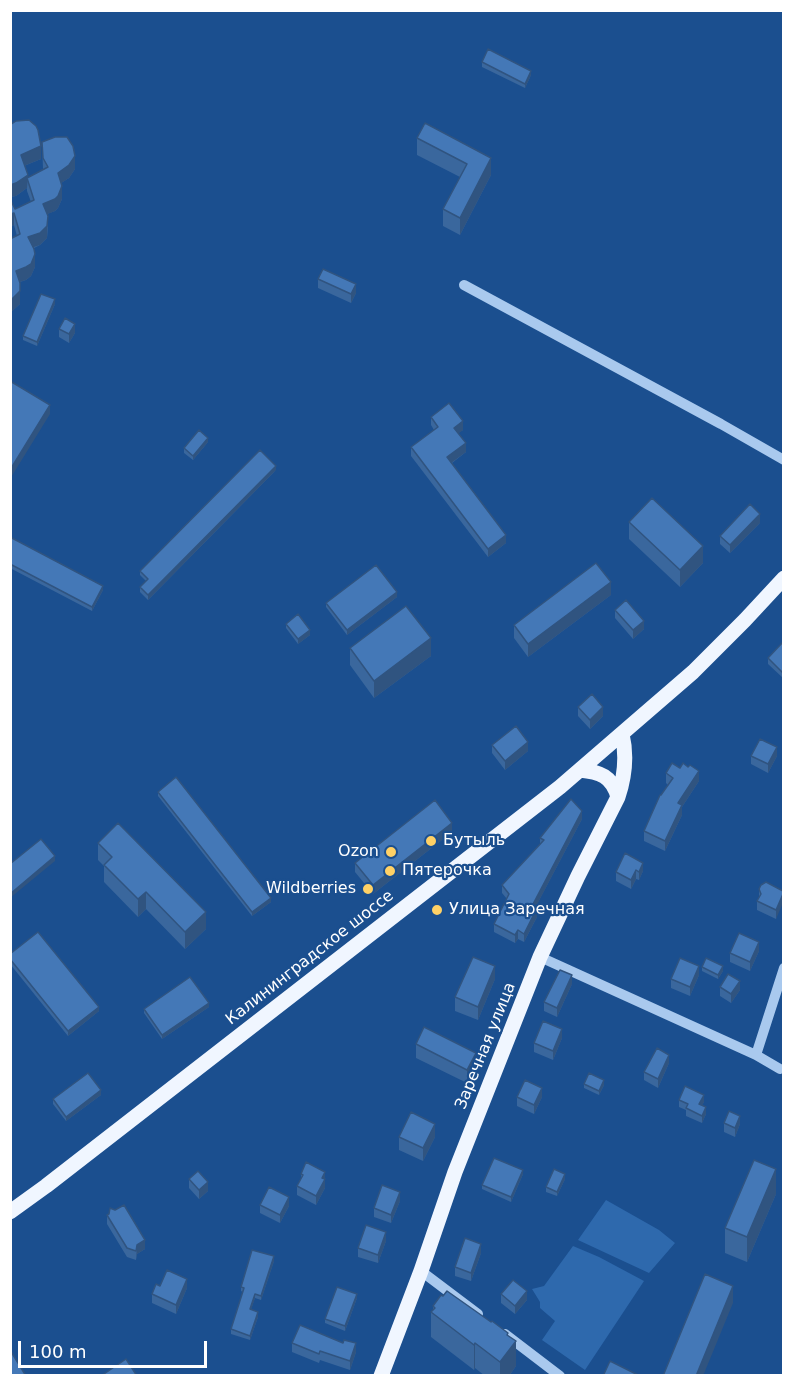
<!DOCTYPE html>
<html>
<head>
<meta charset="utf-8">
<style>
  body { margin:0 }
  #map { position:relative; width:794px; height:1386px; overflow:hidden; background:#1b4f8f; font-family:"DejaVu Sans",sans-serif }
  canvas { display:block }
  .frame { position:absolute; inset:0; border:12px solid #fff; pointer-events:none }
  .scale { position:absolute; left:18px; top:1341px; width:189px; height:27px; box-sizing:border-box; border:3px solid #fff; border-top:0; padding-left:8px; font-size:18px; line-height:21px; white-space:nowrap; color:#fff; -webkit-text-stroke:4px #1b4f8f; paint-order:stroke }
</style>
</head>
<body>
<div id="map">
<canvas width="794" height="1386"></canvas>
<div class="frame"></div>
<div class="scale">100 m</div>
</div>
<script>
const g = document.querySelector('canvas').getContext('2d');
g.lineJoin = 'round';
function fill(path, color) { g.fillStyle = color; g.fill(path, 'evenodd'); }
function stroke(path, color, width, dash) { g.strokeStyle = color; g.lineWidth = width; g.lineCap = dash ? 'butt' : 'round'; g.setLineDash(dash || []); g.stroke(path); }
function drawText(font, color, halo, rows, align = 'center') {
  g.font = font + ' "DejaVu Sans",sans-serif'; g.lineWidth = 4.5; g.setLineDash([]); g.textBaseline = 'middle'; g.strokeStyle = halo; g.fillStyle = color; for (const [text, x, y, turn = 0] of rows) {
    g.save(); g.translate(x, y); g.rotate((+turn || 0) * Math.PI / 180); g.textAlign = isNaN(turn) ? turn : align; if (halo) g.strokeText(text, 0, 0); g.fillText(text, 0, 0); g.restore();
  }
}
fill(new Path2D(`
  M606,1200L659,1230L675,1243L649,1273L578,1240Z
  M573,1246L599,1257L644,1281L585,1370L542,1340L555,1321L540,1308V1302L532,1289L544,1286Z`), '#2e69ad');
stroke(new Path2D(`
  M464,285L721,424L784,460
  M540,957L756,1055L780,1069
  M756,1055L784,968
  M421,1271L478,1314
  M505,1334L560,1376`), '#a9c9ee', 10);
stroke(new Path2D(`
  M580,770C600,772 612,776 618,797
  M10,1212L46,1186L560,787L693,672L745,620L784,578
  M381,1376L421,1271L455,1172L540,957L578,876L618,797C625,776 627,755 622,734`), '#f0f6ff', 15);
fill(new Path2D(`
  M482,62L531,75L525,88L482,67Z
  M10,125L41,159L24,166L28,178L43,169L42,142L75,169L69,178L61,183L62,199L58,208L55,211L47,214L48,228L47,238L40,245L34,248L35,267L31,276L26,280L20,282V304L10,313V239L17,236L14,225L10,227V198L15,209L31,202L27,191V188L16,196L10,197Z
  M417,138L491,175L460,235L443,226V209L460,177L417,155Z
  M318,279L356,293L351,303L318,288Z
  M55,304L37,346L23,340V336Z
  M59,329L75,333L69,343L59,337Z
  M431,417L463,430L458,433L466,452L452,463L506,543L488,557L411,456V447L434,430L431,425Z
  M208,442L193,460L184,453V448Z
  M276,470L148,600L140,592V587L146,581L140,575V571Z
  M629,522L703,563L680,587L629,539Z
  M760,523L730,553L720,544V536Z
  M10,537L103,590L92,611L10,568Z
  M611,595L528,657L514,638V625Z
  M397,597L347,635L326,607V603Z
  M615,610L644,629L633,639L615,618Z
  M286,624L310,635L298,644L286,628Z
  M783,642V678L768,664V658Z
  M350,648L431,656L374,698L350,665Z
  M578,707L603,716L590,729L578,716Z
  M492,745L528,751L505,770L492,753Z
  M751,756H777L768,773L751,764Z
  M666,773L699,781L682,807V815L665,851L644,841V831L661,795L668,785L666,783Z
  M158,792L271,902L252,916L158,796Z
  M582,819L535,908L537,917L524,942L518,939L515,943L494,932V924L507,899L502,893V885L540,844V838Z
  M452,832L373,894L355,872V863Z
  M98,843L206,929L185,949L146,909L138,917L104,882V866L98,860Z
  M625,853L643,871L639,880L636,879L631,889L616,881V872Z
  M759,889L783,891L776,919L757,910V901L759,897Z
  M759,951L750,971L730,962V953Z
  M10,954L99,1011L68,1036L10,964Z
  M702,967L723,971L718,979L702,971Z
  M699,975L690,996L671,988V979Z
  M495,979L478,1020L455,1011V997Z
  M572,984L557,1017L544,1011V1002Z
  M720,987L740,990L731,1003L720,996Z
  M209,1007L162,1039L144,1013V1009Z
  M562,1038L553,1060L534,1052V1043Z
  M416,1044L476,1066L467,1083L416,1058Z
  M669,1063L658,1088L644,1080V1072Z
  M584,1084L604,1085L599,1095L584,1088Z
  M101,1095L66,1121L53,1104V1099Z
  M517,1097H542L534,1114L517,1106Z
  M679,1100L704,1102L702,1105L706,1114L702,1123L686,1116V1110L679,1107Z
  M724,1123L740,1124L735,1137L724,1132Z
  M399,1137H435L423,1161L399,1150Z
  M325,1172V1188L316,1205L297,1195V1186L301,1180V1174Z
  M523,1174L511,1202L482,1189V1185Z
  M189,1179L208,1191L199,1199L189,1188Z
  M565,1179L557,1196L546,1192V1187Z
  M776,1194L747,1262L725,1253V1228Z
  M400,1201L391,1223L374,1217V1208Z
  M260,1205L289,1206L280,1223L260,1213Z
  M107,1215L145,1249L137,1254L136,1260L127,1257L107,1224Z
  M386,1241L378,1263L358,1257V1248Z
  M481,1253L471,1281L455,1276V1267Z
  M274,1261L261,1300L255,1298L251,1309L258,1317L250,1340L231,1334V1329L243,1292L241,1291V1287Z
  M160,1286L187,1288L176,1314L152,1303V1294Z
  M501,1294L527,1300L515,1314L501,1303Z
  M357,1298L345,1331L325,1323V1319Z
  M433,1306L508,1335L516,1366L509,1376H485L475,1368L474,1370L431,1337V1312L433,1310Z
  M292,1343H343L356,1352L350,1370L320,1360L319,1363L292,1352Z`), '#3a679d');
fill(new Path2D(`
  M531,71V75L525,88V84Z
  M41,146V159L21,167V155Z
  M75,156V169L69,178L58,185V173Z
  M491,158V175L460,235V218Z
  M28,175L27,188L16,196L10,197V185Z
  M62,186V199L58,208L55,211L43,216V204Z
  M14,213V225L10,227V214Z
  M48,216L47,238L40,245L28,249V237Z
  M35,254V267L31,276L26,280L16,283V271Z
  M356,284V293L351,303V294Z
  M20,291V304L10,313V301Z
  M55,299V304L37,346V342Z
  M75,324V333L69,343V334Z
  M50,405V414L10,479V470Z
  M463,421V430L454,437V428Z
  M208,438V442L193,460V456Z
  M466,443V452L447,466V457Z
  M276,466V470L148,600V595Z
  M760,514V523L730,553V545Z
  M506,535V543L488,557V549Z
  M703,546V563L680,587V570Z
  M611,582V595L528,657V644Z
  M103,586V590L92,611V607Z
  M397,592V597L347,635V630Z
  M644,621V629L633,639V630Z
  M310,630V635L298,644V639Z
  M431,638V656L374,698V681Z
  M603,707V716L590,729V720Z
  M528,742V751L505,770V761Z
  M777,747V756L768,773V764Z
  M699,771V781L682,807V815L665,851V841L678,803Z
  M582,811V819L532,914V906Z
  M452,823V832L373,894V885Z
  M55,856V861L10,898V894Z
  M643,863V871L639,880V872Z
  M636,870V879L631,889V880Z
  M146,892V909L138,917V899Z
  M783,894V903L776,919V910Z
  M271,898V902L252,916V912Z
  M537,908V917L524,942V934Z
  M206,912V929L185,949V932Z
  M518,930V939L515,943V935Z
  M759,942V951L750,971V962Z
  M495,966V979L478,1020V1007Z
  M699,966V975L690,996V987Z
  M723,966V971L718,979V975Z
  M572,975V984L557,1017V1008Z
  M740,981V990L731,1003V994Z
  M209,1003V1007L162,1039V1035Z
  M99,1007V1011L68,1036V1031Z
  M562,1029V1038L553,1060V1051Z
  M476,1053V1066L467,1083V1070Z
  M669,1055V1063L658,1088V1079Z
  M604,1080V1085L599,1095V1091Z
  M542,1088V1097L534,1114V1105Z
  M101,1090V1095L66,1121V1117Z
  M704,1095V1102L699,1111V1104Z
  M706,1107V1114L702,1123V1116Z
  M740,1116V1124L735,1137V1128Z
  M435,1124V1137L423,1161V1148Z
  M776,1169V1194L747,1262V1237Z
  M523,1170V1174L511,1202V1197Z
  M325,1172V1188L316,1205V1196L322,1178Z
  M565,1174V1179L557,1196V1192Z
  M208,1182V1191L199,1199V1190Z
  M400,1192V1201L391,1223V1215Z
  M289,1197V1206L280,1223V1215Z
  M386,1232V1241L378,1263V1255Z
  M145,1240V1249L137,1254L136,1260L137,1245Z
  M481,1244V1253L471,1281V1273Z
  M274,1256V1261L261,1300V1296Z
  M187,1279V1288L176,1314V1305Z
  M733,1286V1303L703,1376H696Z
  M527,1291V1300L515,1314V1306Z
  M255,1294V1298L250,1313V1309Z
  M357,1294V1298L345,1331V1326Z
  M258,1312V1317L250,1340V1336Z
  M508,1333V1352L516,1341V1366L509,1376H500V1362Z
  M356,1343V1352L350,1370V1361Z
  M475,1343V1368L474,1370V1345Z`), '#305480');
const building = new Path2D(`
  M488,49L531,71L525,84L482,62Z
  M29,120L36,126L38,130L41,146L21,155L28,175L16,183L10,185V125L16,121Z
  M425,123L491,158L460,218L443,209L467,164L417,138Z
  M55,137H67L73,146L75,156L69,165L58,173L62,186L58,196L55,199L43,204L48,216L47,226L40,233L28,237L34,249L35,254L31,264L26,267L16,271L20,283V291L10,301V239L20,234L14,213L10,214V199L15,209L34,200L27,178L48,167L43,158L42,142Z
  M323,269L356,284L351,294L318,279Z
  M41,294L55,299L37,342L23,336Z
  M65,318L75,324L69,334L59,329Z
  M10,381L50,405L10,470Z
  M449,403L463,421L454,428L466,443L447,457L506,535L488,549L411,447L438,427L431,417Z
  M199,430L208,438L193,456L184,448Z
  M260,450L276,466L148,595L140,587L148,579L140,571Z
  M652,498L703,546L680,570L629,522Z
  M750,504L760,514L730,545L720,536Z
  M10,537L103,586L92,607L10,564Z
  M596,563L611,582L528,644L514,625Z
  M376,565L397,592L347,630L326,603Z
  M626,600L644,621L633,630L615,610Z
  M406,606L431,638L374,681L350,648Z
  M298,614L310,630L298,639L286,624Z
  M783,642V673L768,658Z
  M592,694L603,707L590,720L578,707Z
  M516,726L528,742L505,761L492,745Z
  M760,739L777,747L768,764L751,756Z
  M672,763L680,768L683,763L688,767L690,765L699,771L678,803L682,805L665,841L644,831L660,795H661L673,778L666,773Z
  M176,777L271,898L252,912L158,792Z
  M571,799L582,811L532,906L537,908L524,934L518,930L515,935L494,924L509,894L502,885L544,840L540,838Z
  M435,800L452,823L373,885L355,863Z
  M118,823L206,912L185,932L146,892L138,899L104,865L112,857L98,843Z
  M41,839L55,856L10,894V864Z
  M625,853L643,863L639,872L636,870L631,880L616,872Z
  M766,882L783,891V894L776,910L757,901L761,894L759,889L761,885Z
  M38,932L99,1007L68,1031L10,959V954Z
  M739,933L759,942L750,962L730,953Z
  M473,957L495,966L478,1007L455,997Z
  M680,958L699,966L690,987L671,979Z
  M706,958L723,966L718,975L702,967Z
  M560,970L572,975L557,1008L544,1002Z
  M728,974L740,981L731,994L720,987Z
  M190,977L209,1003L162,1035L144,1009Z
  M543,1021L562,1029L553,1051L534,1043Z
  M424,1027L476,1053L467,1070L416,1044Z
  M657,1048L669,1055L658,1079L644,1072Z
  M88,1073L101,1090L66,1117L53,1099Z
  M589,1073L604,1080L599,1091L584,1084Z
  M525,1080L542,1088L534,1105L517,1097Z
  M685,1086L704,1095L699,1104L706,1107L702,1116L686,1108L688,1104L679,1100Z
  M729,1111L740,1116L735,1128L724,1123Z
  M411,1112L435,1124L423,1148L399,1137Z
  M494,1158L523,1170L511,1197L482,1185Z
  M754,1160L776,1169L747,1237L725,1228Z
  M306,1162L325,1172L322,1178L325,1179L316,1196L297,1186L303,1175L301,1174Z
  M554,1169L565,1174L557,1192L546,1187Z
  M198,1171L208,1182L199,1190L189,1179Z
  M382,1185L400,1192L391,1215L374,1208Z
  M269,1187L289,1197L280,1215L260,1205Z
  M124,1205L145,1240L137,1245L136,1251L127,1248L107,1215L109,1214L110,1208L115,1210Z
  M366,1225L386,1232L378,1255L358,1248Z
  M465,1238L481,1244L471,1273L455,1267Z
  M252,1250L274,1256L261,1296L255,1294L250,1309L258,1312L250,1336L231,1329L244,1288L241,1287Z
  M167,1270L187,1279L176,1305L152,1294L156,1284L160,1286Z
  M705,1274L733,1286L696,1376H663Z
  M513,1280L527,1291L515,1306L501,1294Z
  M337,1287L357,1294L345,1326L325,1319Z
  M447,1291L491,1322L492,1321L508,1333L507,1335L516,1341L500,1362L475,1343L474,1345L431,1312L435,1308L433,1306L441,1295L443,1296Z
  M300,1325L343,1343L344,1340L356,1343L350,1361L320,1351L319,1354L292,1343Z
  M10,1350L26,1376H10Z
  M126,1359L137,1376H101Z
  M610,1361L640,1376H606L604,1374Z`);
fill(building, '#4478b7');
stroke(building, '#305480', 1.5);
for (const [x, y, r, color] of [
  [431,841,6,"#ffd166"],
  [391,852,6,"#ffd166"],
  [390,871,6,"#ffd166"],
  [368,889,6,"#ffd166"],
  [437,910,6,"#ffd166"]
]) { const dot = new Path2D(); dot.arc(x, y, r, 0, 2 * Math.PI); g.fillStyle = color; g.fill(dot); stroke(dot, '#1b4f8f', 2); }
drawText('16px', '#fff', '#1b4f8f', [
  ["Бутыль",443,841],
  ["Ozon",379,852,"right"],
  ["Пятерочка",402,871],
  ["Wildberries",356,889,"right"],
  ["Улица Заречная",449,910]
], 'left');
drawText('16px', '#fff', '#1b4f8f', [
  ["Калининградское шоссе",310,958,-38],
  ["Заречная улица",486,1046,-68]
]);
</script>
</body>
</html>
